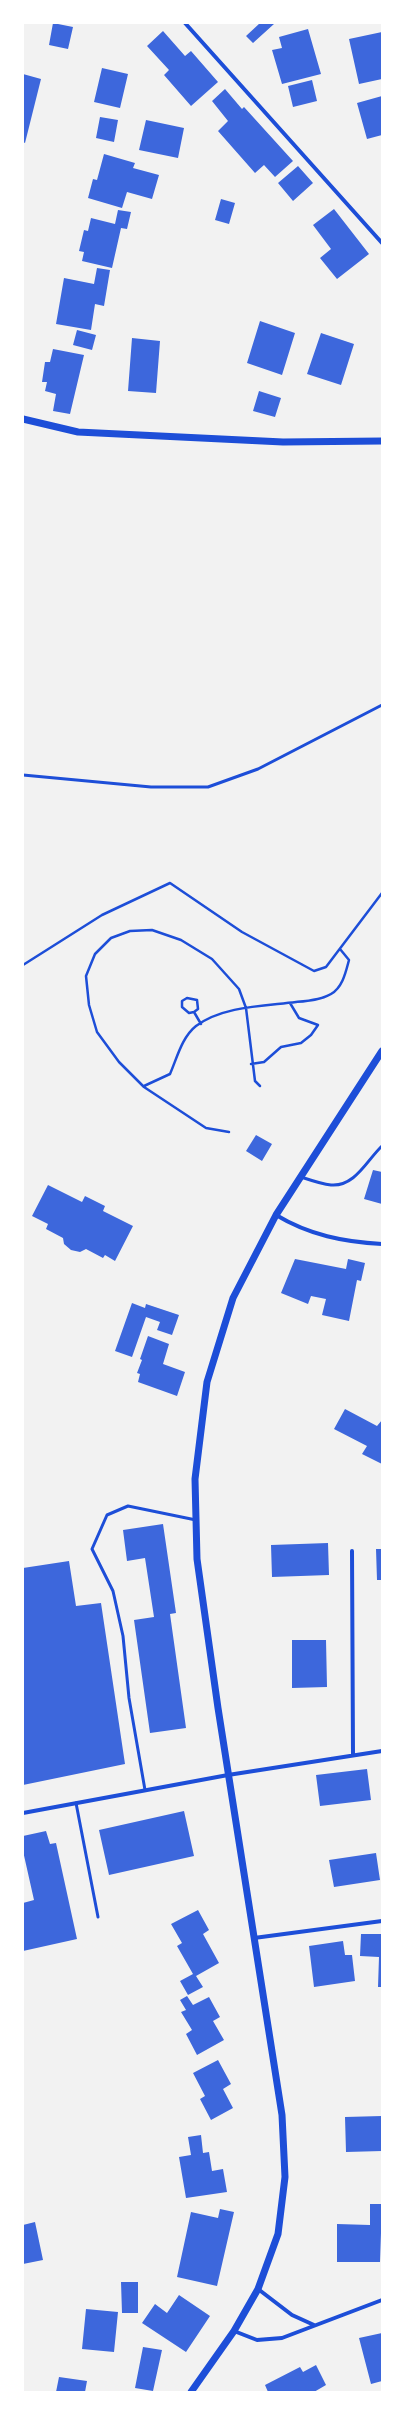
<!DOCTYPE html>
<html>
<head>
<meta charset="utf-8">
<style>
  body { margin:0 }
  #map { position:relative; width:405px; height:2415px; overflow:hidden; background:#f2f2f2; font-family:Inter,sans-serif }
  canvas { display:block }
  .frame { position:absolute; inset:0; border:24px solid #fff; pointer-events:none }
</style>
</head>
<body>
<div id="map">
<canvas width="405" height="2415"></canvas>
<div class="frame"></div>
</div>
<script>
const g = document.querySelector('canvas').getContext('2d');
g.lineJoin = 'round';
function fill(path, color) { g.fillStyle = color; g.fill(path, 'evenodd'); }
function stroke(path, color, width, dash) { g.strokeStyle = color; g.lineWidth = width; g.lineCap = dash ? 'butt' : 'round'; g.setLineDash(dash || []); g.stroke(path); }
fill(new Path2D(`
  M53,23L73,27L68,49L49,45Z
  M260,23L274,24L253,43L246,36Z
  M308,29L321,74L282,84L272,50L282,48L279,37Z
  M163,31L185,56L191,51L218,82L191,106L164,75L169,70L147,46Z
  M382,32V79L359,84L349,39Z
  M102,68L128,74L120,108L94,102Z
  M23,74L41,79L25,143L23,142Z
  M312,80L317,101L293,107L288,86Z
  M225,89L242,109L244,107L293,161L275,177L264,165L255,173L218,131L228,121L212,101Z
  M382,96V135L367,139L357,103Z
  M100,117L118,120L114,142L96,138Z
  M146,120L184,128L178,158L139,150Z
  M104,154L135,163L133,168L159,175L152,199L127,192L122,208L88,198L93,179L97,180Z
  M298,166L313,183L293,201L278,183Z
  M221,199L235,203L229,224L215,220Z
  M334,209L369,254L337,279L320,258L331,249L313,225Z
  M118,210L131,212L127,229L121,228L112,268L82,261L84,252L79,251L84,230L88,231L91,218L115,224Z
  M97,268L110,270L104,306L95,304L91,330L56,324L64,278L94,284Z
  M260,321L295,333L282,375L247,363Z
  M77,330L96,335L92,350L73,345Z
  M321,333L354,344L341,385L307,374Z
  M132,338L160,341L156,393L128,391Z
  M53,349L84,355L70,414L53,411L56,394L45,391L47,382H42L45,362H50Z
  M259,391L281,398L275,417L253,411Z
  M256,1135L272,1144L262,1161L246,1151Z
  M373,1170L382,1172V1204L364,1199Z
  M48,1185L82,1202L85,1196L105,1206L103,1211L133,1226L115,1261L105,1255L103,1258L86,1249L80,1252L71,1250L64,1244L63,1238L46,1229L48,1224L32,1216Z
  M295,1259L346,1269L348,1259L365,1263L361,1281L357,1280L349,1321L322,1315L326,1299L311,1296L308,1304L281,1293Z
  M132,1303L145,1308L146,1304L179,1315L172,1335L157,1330L160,1322L146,1317L132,1357L115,1351Z
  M148,1336L169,1344L163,1364L185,1372L177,1396L138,1382L140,1374L137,1373L142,1360L140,1359Z
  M345,1409L377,1426L382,1420V1464L362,1454L367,1446L334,1429Z
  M163,1524L176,1613L170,1614L186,1728L150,1733L134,1620L154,1617L145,1558L127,1561L123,1530Z
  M328,1543L329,1575L272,1577L271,1545Z
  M376,1549H382V1580H377Z
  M69,1561L76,1606L101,1603L125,1764L23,1785V1568Z
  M292,1640H326L327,1687L292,1688Z
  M367,1769L371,1800L320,1806L316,1775Z
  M184,1811L194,1856L109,1875L99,1830Z
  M46,1831L50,1844L56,1843L77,1939L23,1951V1903L34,1900L23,1851V1836Z
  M376,1853L380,1880L334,1887L329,1860Z
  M198,1910L209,1930L203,1934L219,1963L196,1976L203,1987L188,1995L180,1981L193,1974L177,1946L182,1943L171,1924Z
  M361,1934H382V1987H378L379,1957L360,1956Z
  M343,1941L345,1955H352L355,1981L314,1987L309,1946Z
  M187,1996L193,2005L209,1997L220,2017L213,2021L224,2040L197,2055L186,2034L192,2030L181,2012L186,2010L180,2000Z
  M218,2060L231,2084L223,2089L233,2108L211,2120L200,2099L205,2096L193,2073Z
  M382,2116V2151L346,2152L345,2117Z
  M201,2135L203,2153L209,2152L212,2171L223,2169L227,2192L186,2198L179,2157L191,2155L188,2137Z
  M370,2204H382L380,2262H337V2224L370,2225Z
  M220,2209L234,2212L217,2286L177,2277L191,2212L218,2218Z
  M35,2222L43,2260L23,2264V2225Z
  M121,2282H138V2313H122Z
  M179,2295L210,2316L186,2352L142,2323L155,2304L167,2313Z
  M86,2309L118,2312L114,2352L82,2349Z
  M382,2333V2381L371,2384L359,2338Z
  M143,2347L162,2350L153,2391L135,2388Z
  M316,2365L326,2385L314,2392H268L265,2385L300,2367L303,2372Z
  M59,2377L87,2381L85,2392H56Z`), '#3d67dc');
stroke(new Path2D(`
  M23,965L102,915L170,883L242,932L314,971L326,967L382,893
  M194,1012L189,1013L182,1007V1001L187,998L197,1000L198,1009L194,1012L201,1024
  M251,1064L264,1062L281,1047L301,1043L311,1035L318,1025L299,1018L290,1003
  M144,1086L170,1074C177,1058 182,1037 196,1026C223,1006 264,1006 296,1002C307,1001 321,1000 331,994C343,987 346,971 349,960L340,949
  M229,1132L206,1128L144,1087L119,1062L97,1032L89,1005L86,976L95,954L111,938L130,931L152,930L181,940L212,959L239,989L246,1008L255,1081L260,1086`), '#1d4ed8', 2.5);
stroke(new Path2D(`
  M23,775L151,787H208L258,769L382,705
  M301,1177C310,1180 321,1184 331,1185C355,1187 367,1160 382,1146
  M145,1790L129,1698L123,1636L113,1591L92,1549L107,1515L128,1506L196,1520
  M76,1803L98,1917`), '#1d4ed8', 3);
stroke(new Path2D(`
  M185,23L382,243
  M276,1215C309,1235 344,1242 382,1244
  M352,1551L353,1755
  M23,1813L228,1775L382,1751
  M254,1938L382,1921
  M258,2289L292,2315L314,2325
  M234,2331L257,2340L282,2338L382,2300`), '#1d4ed8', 4);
stroke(new Path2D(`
  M23,419L78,432L283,442L382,441
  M191,2392L234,2331L258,2289L278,2234L285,2177L282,2115L218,1708L197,1559L195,1479L207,1382L233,1298L276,1215L382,1051`), '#1d4ed8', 7);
</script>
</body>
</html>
